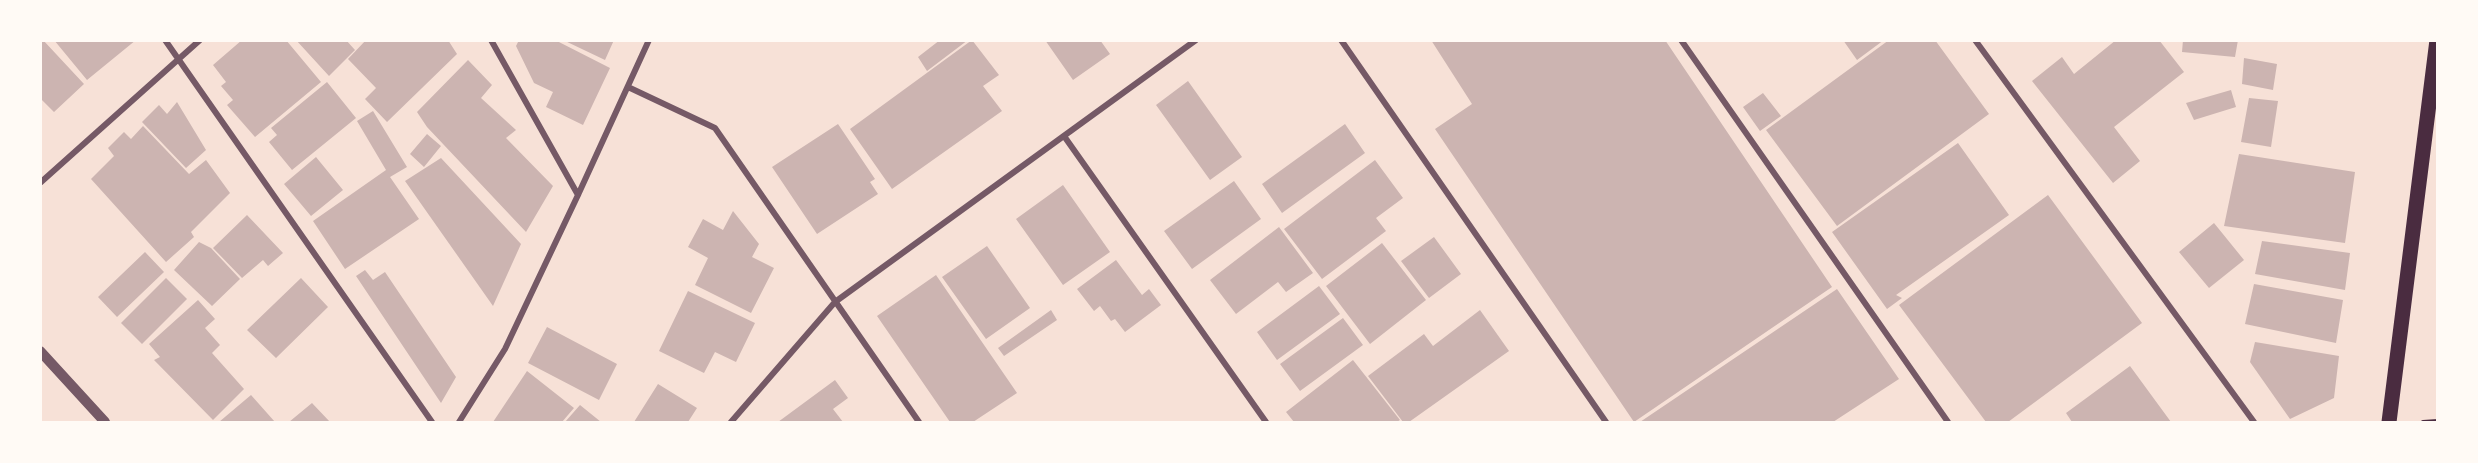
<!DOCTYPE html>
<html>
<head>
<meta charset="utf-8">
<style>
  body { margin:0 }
  #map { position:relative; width:2478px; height:463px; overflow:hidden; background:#f7e1d7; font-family:"Source Serif 4",serif }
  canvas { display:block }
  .frame { position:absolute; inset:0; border:42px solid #fffaf5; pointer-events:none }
</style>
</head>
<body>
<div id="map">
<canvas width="2478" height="463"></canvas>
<div class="frame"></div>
</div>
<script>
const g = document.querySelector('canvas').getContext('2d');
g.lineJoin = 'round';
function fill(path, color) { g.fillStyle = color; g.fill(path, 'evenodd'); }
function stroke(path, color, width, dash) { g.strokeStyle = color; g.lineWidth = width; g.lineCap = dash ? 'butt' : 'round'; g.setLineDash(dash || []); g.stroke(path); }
fill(new Path2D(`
  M40,40H43L84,84L54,112L40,98Z
  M54,40H136L87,80Z
  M242,40H286L321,82L255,137L227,105L233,100L221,86L226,82L213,65Z
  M296,40H346L355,50L329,76Z
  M366,40H448L457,54L387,122L365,99L376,88L348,59Z
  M519,40H555L610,68L583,125L546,107L553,92L534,83L516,46Z
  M563,40H614L605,60Z
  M940,40H968L927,71L918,57Z
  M972,40L999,75L983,86L1002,111L892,189L850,129Z
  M1045,40H1100L1110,54L1073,80Z
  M1431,40H1665L1832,287L1634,422L1435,129L1472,104Z
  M1843,40H1884L1857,60Z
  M1889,40H1935L1989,114L1837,226L1766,130Z
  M2116,40H2159L2184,72L2114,127L2140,161L2113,183L2032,81L2062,57L2074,74Z
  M2183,40H2238L2235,57L2182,52Z
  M2244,58L2277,64L2273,90L2242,84Z
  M468,60L492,85L481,98L516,130L506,138L553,186L526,232L427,127L417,112Z
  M1188,81L1242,157L1210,180L1156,105Z
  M327,82L356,118L292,170L269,142L277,135L271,128Z
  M2231,90L2236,107L2194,120L2186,103Z
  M1763,93L1781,116L1760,131L1743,107Z
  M2249,98L2278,101L2271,147L2241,142Z
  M177,102L206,150L186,168L142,122L159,105L167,114Z
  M373,111L407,167L390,177L419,219L345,269L313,221L386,170L357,121Z
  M838,124L875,179L870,182L878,194L817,234L772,167Z
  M1345,124L1365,153L1282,213L1262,184Z
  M143,126L189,174L206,160L230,193L191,232L194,237L166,262L91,179L114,156L108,148L124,132L131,139Z
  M427,134L441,146L424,167L410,154Z
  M1958,143L2009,215L1896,295L1902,298L1887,309L1832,232Z
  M2239,154L2355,172L2345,243L2224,226Z
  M316,157L343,190L311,216L284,184Z
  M441,158L521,244L493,306L405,181Z
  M1375,160L1403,198L1376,218L1386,231L1322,279L1284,229Z
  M1234,181L1261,219L1192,269L1164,231Z
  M1063,185L1110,252L1063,285L1016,219Z
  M2048,195L2142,323L2008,422H1986L1899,305Z
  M733,211L759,244L752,257L774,268L751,313L695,285L708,258L688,247L703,219L723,230Z
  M247,215L283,253L268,266L263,260L242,278L213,248Z
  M2214,223L2244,260L2209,288L2179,252Z
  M1279,227L1313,273L1286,292L1278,282L1236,314L1210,280Z
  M1434,237L1461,274L1429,298L1401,261Z
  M2262,241L2350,253L2345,290L2255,274Z
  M199,242L211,248L240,279L212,306L174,270Z
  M1382,243L1426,300L1370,344L1326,286Z
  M987,246L1030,308L986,339L942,277Z
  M145,252L164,272L117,317L98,297Z
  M1116,260L1142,295L1149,289L1161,305L1125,332L1115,319L1111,321L1100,306L1094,311L1077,289Z
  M365,270L373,280L385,272L456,377L441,403L356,276Z
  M936,275L1017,393L973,422H950L877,316Z
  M166,278L187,299L142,344L121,323Z
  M301,278L328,307L276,358L247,330Z
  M2254,284L2343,300L2336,343L2245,324Z
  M1319,286L1340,314L1277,360L1257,332Z
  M1837,289L1899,379L1833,422H1640Z
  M688,291L755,323L736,362L715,352L704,373L659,351Z
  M198,300L215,319L205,328L220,345L212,353L244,389L213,420L154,360L160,357L149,344Z
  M1051,310L1057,320L1004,356L998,348Z
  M1480,310L1509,351L1409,422H1403L1368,376L1424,334L1433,346Z
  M1343,318L1363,345L1300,391L1280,364Z
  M547,327L617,364L599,400L528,363Z
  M2255,342L2339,356L2334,398L2290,419L2250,362Z
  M1353,360L1400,420L1397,422H1294L1286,412Z
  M2130,366L2171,422H2072L2066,413Z
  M527,371L574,408L562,422H493Z
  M835,380L848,398L833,409L843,422H778Z
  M658,384L697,408L688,422H634Z
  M251,395L275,422H219Z
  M312,403L330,422H289Z
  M580,405L601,422H565Z`), '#ccb4b1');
stroke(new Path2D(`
  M2423,422L2438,421`), '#4a2c40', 4);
stroke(new Path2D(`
  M165,40L432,422
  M491,40L578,195
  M1341,40L1606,422
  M1681,40L1948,422
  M1975,40L2254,422
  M628,87L715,128L919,422
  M1064,136L1266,422
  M40,183L200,40
  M459,422L505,349L578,195L649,40
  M731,422L835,302L1196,40`), '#755966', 6);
stroke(new Path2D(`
  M40,351L105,422`), '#755966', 10);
stroke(new Path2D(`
  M2389,422L2437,40`), '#4a2c40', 15);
</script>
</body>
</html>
